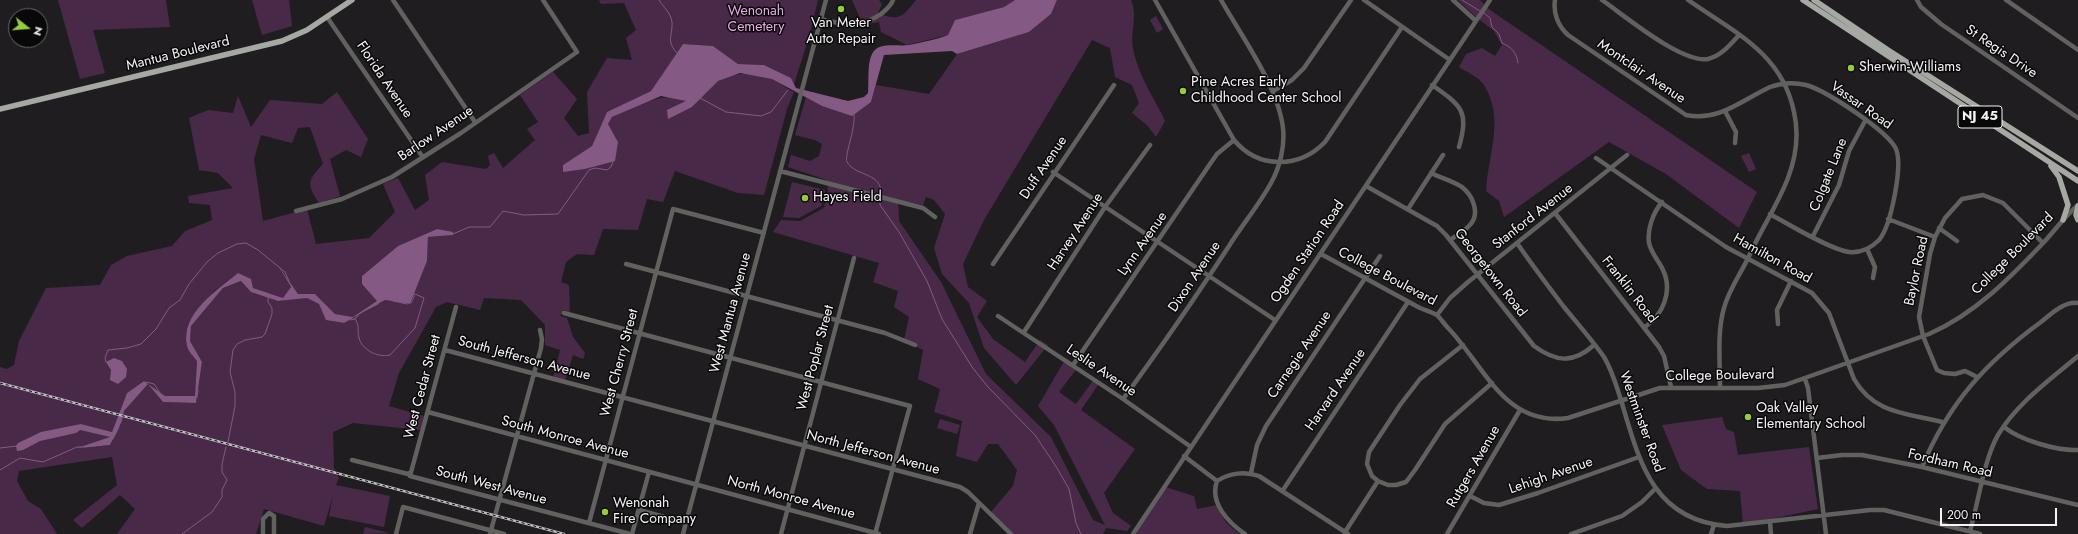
<!DOCTYPE html>
<html>
<head>
<meta charset="utf-8">
<style>
  body { margin:0 }
  #map { position:relative; width:2078px; height:534px; overflow:hidden; background:#201d20; font-family:Jost,sans-serif }
  canvas { display:block }
  .north { position:absolute; left:8px; top:8px; width:40px; height:40px; box-sizing:border-box; background:#090809; border:1px solid #686668; border-radius:50%; rotate:107deg; font-size:11px; font-weight:700; line-height:16px; text-align:center; color:#f6f4f6 }
  .north::after { content:''; display:block; margin:auto; width:14px; height:18px; background:#94cc3c; clip-path:polygon(50% 0,100% 100%,50% 72%,0 100%) }
  .scale { position:absolute; left:1940px; top:508px; width:117px; height:18px; box-sizing:border-box; border:2px solid #f6f4f6; border-top:0; padding-left:5px; font-size:12px; line-height:14px; white-space:nowrap; color:#f6f4f6; -webkit-text-stroke:3px #090809; paint-order:stroke }
</style>
</head>
<body>
<div id="map">
<canvas width="2078" height="534"></canvas>
<div class="north">N</div>
<div class="scale">200 m</div>
</div>
<script>
const g = document.querySelector('canvas').getContext('2d');
g.lineJoin = 'round';
function fill(path, color) { g.fillStyle = color; g.fill(path, 'evenodd'); }
function stroke(path, color, width, dash) { g.strokeStyle = color; g.lineWidth = width; g.lineCap = dash ? 'butt' : 'round'; g.setLineDash(dash || []); g.stroke(path); }
function drawText(font, color, halo, rows, align = 'center') {
  g.font = font + ' Jost,sans-serif'; g.lineWidth = 3; g.setLineDash([]); g.textBaseline = 'middle'; g.strokeStyle = halo; g.fillStyle = color; for (const [text, x, y, turn = 0] of rows) {
    g.save(); g.translate(x, y); g.rotate((+turn || 0) * Math.PI / 180); g.textAlign = isNaN(turn) ? turn : align; if (halo) g.strokeText(text, 0, 0); g.fillText(text, 0, 0); g.restore();
  }
}
fill(new Path2D(`
  M58,0H166L170,27L93,30L105,73L80,79Z
  M252,0H289L292,26L262,35Z
  M599,0H818L809,37L794,84L791,78L764,65L738,64L713,46L683,44L651,91L607,112L592,146L563,165V172L618,142L608,124L612,117C634,108 672,84 692,107C700,99 709,86 718,81C734,71 756,73 773,79C781,83 786,89 794,92L787,109L764,195L738,193L675,171L663,202L647,199L638,230L603,229L594,255L577,254L566,262L561,282L569,285L570,312L564,310L560,316L567,318L573,337L585,353L583,359L573,355L565,381L553,378L560,350L545,345V325L521,300L484,298L480,310L447,302L436,307L399,373L389,406L424,416L420,430L353,423L333,432L334,468L339,478L336,485L390,496L384,527L329,516L333,496L324,526L264,509L256,534H117L135,509L120,495L82,528L73,520L117,485L112,457L19,471L17,481L28,501L41,509L57,534H0V367L7,369L14,365L19,341L46,288L100,285L111,265L127,256L172,246L185,231L212,220L210,205L189,203L188,196L233,188L218,173L199,170L189,118L208,110L233,113L238,96L251,127L270,100L322,104L337,92L368,139L361,157L346,150L330,159L340,196L319,203C306,184 308,180 323,164L310,127L298,128L292,143L261,135L254,159L263,221L307,209L316,244L369,238L395,212L383,184L398,178L415,210L429,200L425,175L442,162L486,169L490,165L488,156L494,153L503,168L535,140L527,129L538,122L520,95L553,72L577,99L564,118L578,136L589,133L587,92L607,58L632,60L626,38L636,30L624,3L601,4ZM437,229L453,235L428,237L427,261L410,304L385,300L344,323L327,320L319,304L307,298L278,301L251,292L242,281L223,288L191,326L190,341L202,363L196,403L163,402L148,384L124,411L122,421L110,445L80,447L111,437L80,430L81,424L112,432L127,393L144,381L165,396H195L197,361L187,347L186,333L214,291L238,273L253,288L283,298L291,288L281,270L298,294H315L335,314L353,317L378,301L362,284V276L398,246Z
  M852,0H879L882,4L878,13C900,22 903,16 916,0H1015L1004,7L955,20L948,35L907,45L881,32L879,22L863,25Z
  M1057,0H1131C1138,16 1130,32 1133,48C1138,76 1154,97 1165,121L1156,137L1147,125L1132,113L1139,103L1132,85L1115,77L1110,48L1092,40L984,220L963,264L968,287L987,301L977,317L993,339L1025,362L1040,340L1048,345L1016,385L984,348L969,303L942,274L934,248L945,214L934,200L926,197L923,205L898,200L899,221L941,282L986,374L1051,437L1093,520L1105,525L1054,425L1038,406L1066,358L1078,367L1059,392L1076,404L1095,378L1100,382L1081,410L1135,449L1104,493L1113,513L1131,526L1127,531L1106,528L1103,534H1011L990,513L1013,486L1017,470L998,444H988L977,462L956,456L962,421L934,412L940,389L918,379L923,350L904,340L909,317L894,307L898,291L873,282L879,263L773,232L781,220L800,221L824,208L828,190L827,180L788,167L791,155L810,161L819,156L822,144L815,140L795,135L806,97L822,106L871,102L876,85L929,94L957,54L1029,32L1051,14Z
  M1458,0H1480L1490,10L1757,192L1739,228L1666,174L1609,142L1504,217L1499,201L1486,191C1488,155 1505,119 1484,85C1480,78 1467,72 1459,67L1466,54L1482,48L1495,56L1502,45L1494,31L1475,16Z
  M1156,16L1163,29L1157,33L1150,20Z
  M1749,153L1756,169L1749,172L1741,156Z
  M792,182L825,190L821,206L799,218L783,217Z
  M1722,417L1726,429L1734,432L1738,455L1809,447L1818,509L1743,525L1740,491L1707,489L1681,470L1662,425Z
  M940,419L960,425L957,434L937,428Z
  M1165,487L1194,496L1197,509L1217,505C1222,519 1228,526 1240,534H1137V530Z
  M365,527L389,533L363,534Z`), '#482a48');
fill(new Path2D(`
  M1015,0H1057L1051,14L1029,32L957,54L952,51L884,55L871,102L852,116L822,106L772,79L740,73L718,81L692,107L668,119L667,110L686,101L661,96L612,117L608,124L618,142L615,161L585,169L563,172V165L592,146L607,112L651,91L683,44L713,46L738,64L764,65L791,78L796,88L848,101L864,97L868,93C869,82 867,63 872,54C878,41 898,47 909,45C922,42 936,40 948,35L955,20L1004,7Z
  M437,229L453,232V235L428,237L427,261L410,304L385,300L344,323L326,320L319,304L307,298L278,301L251,292L241,281L223,288L191,326L190,341L202,362L196,403L163,402L148,384L124,411L122,421L110,445L77,448L110,437L80,430L76,433L40,441L23,450L17,451L16,446L18,443L41,432L81,424L112,432L127,393L144,381L165,396H195L197,361C194,357 188,351 187,346C180,314 217,290 238,273L251,279L253,288L283,298L291,287L277,264L298,294H315L335,314L353,317L377,301L362,284V276L398,246Z
  M114,358L122,361L127,369L126,377L118,384L110,380L111,370L106,362Z`), '#845983');
stroke(new Path2D(`
  M659,0C663,7 671,13 672,22C673,36 665,41 678,54
  M1462,0L1480,11
  M1484,13L1490,18L1492,27L1499,34L1502,43C1512,47 1517,54 1518,63
  M700,98L726,112L761,116L771,112L788,90
  M854,114C856,128 844,156 847,162C856,177 883,172 881,195
  M880,200V205L899,232L927,281L942,319L972,367L988,387L1035,435L1057,468L1069,489L1076,523L1081,534
  M453,234L469,227H490L503,211L524,215L558,214L589,170L595,168L607,170L611,167L613,161
  M393,301L407,304
  M411,303L414,297V293
  M370,308L378,304
  M355,319C360,325 357,331 359,338C362,350 378,358 390,355L415,328L424,298L415,294
  M350,320L355,319L360,313
  M106,362L105,358L108,350L127,348L141,344L156,329L169,308L180,300L189,284L207,262L218,253L237,244L246,243L258,250L285,272L289,281
  M146,382L154,384L160,393
  M197,397L198,390
  M113,439L119,427
  M228,442L235,406V392L230,372L233,350L237,344L245,340L262,337L265,334L272,314V308L268,302V297
  M85,447L102,445
  M0,448L17,446
  M0,470L20,458L43,462L77,447H82
  M182,534L212,512L222,497V490L227,480L222,472V464L226,447`), '#845983', 1);
stroke(new Path2D(`
  M393,0L475,122
  M1155,0L1234,140C1258,169 1299,169 1325,142L1402,27
  M1364,0L1450,60
  M1453,0L1476,21
  M1555,0C1553,13 1558,26 1568,35L1686,115C1719,122 1742,100 1770,87C1781,83 1794,82 1806,85C1825,90 1888,131 1896,149C1903,166 1891,226 1879,240C1871,248 1860,253 1849,252C1831,250 1788,224 1770,214
  M1602,0C1625,16 1681,63 1708,59C1721,56 1730,45 1739,35
  M1688,0C1734,32 1782,53 1794,112C1799,134 1796,157 1788,178C1778,204 1762,228 1750,254C1742,272 1729,289 1724,308C1717,332 1720,361 1720,386
  M1917,0L1921,7L1941,24L2078,118
  M2006,0L2078,50
  M327,17L422,156
  M821,19C843,25 861,28 881,14C886,10 891,6 893,0
  M1432,85C1462,106 1469,111 1459,147
  M1273,91L1292,80L1304,68L1351,0
  M1725,111L1736,132L1735,143
  M1596,158L1726,247L1812,293L1829,313L1854,379C1874,414 1907,413 1942,422
  M780,171L923,208L935,217
  M1053,172L1275,320
  M1431,173C1441,178 1453,181 1462,187C1468,192 1471,196 1473,202C1481,222 1465,230 1450,240
  M1366,186L1437,226L1446,235L1534,346C1556,362 1573,364 1594,345
  M1408,209L1443,155
  M296,211L342,199L392,177L461,133L577,52L543,0
  M1555,213L1659,347L1664,356L1671,387
  M1888,219L1935,237
  M1939,228L1957,241
  M1813,236L1839,185L1849,151L1865,121
  M1517,243C1532,265 1548,286 1564,307C1577,323 1592,340 1604,357C1612,370 1616,385 1621,400C1639,460 1652,520 1727,526L1870,510H1884L1980,534
  M1867,249L1875,267L1873,278
  M1321,254L1420,308C1425,310 1432,312 1437,315C1441,319 1445,325 1449,329C1485,367 1505,427 1568,418L1660,388H1758L1785,385L1929,334C1975,314 2011,277 2045,241C2056,229 2065,216 2078,205
  M626,264L885,333L915,345
  M993,264L1114,85
  M456,307L410,476L630,534
  M564,313L910,406L875,534
  M1437,315L1450,298L1468,282L1627,155
  M998,316L1123,399L1191,447
  M1778,324L1777,310L1791,281
  M1645,327C1663,315 1673,291 1663,270C1659,261 1651,253 1649,243C1647,229 1653,213 1662,202
  M1024,332L1105,207L1150,145
  M1463,345L1420,379L1400,405L1369,452L1367,464L1372,476L1378,481L1388,485H1396L1406,482L1415,470L1445,424L1492,383
  M445,350L960,487L968,492L1011,534
  M1073,365L1210,164L1217,154L1234,140
  M1977,377L1965,371L1955,374L1944,373L1937,370L1923,336L1919,317L1930,254L1935,237L1945,218L1962,199L1983,195L2003,203L2043,243
  M1805,379L1808,388L1826,534
  M1123,399C1160,349 1195,298 1229,246C1242,225 1259,205 1271,183C1280,167 1285,146 1283,128C1278,86 1242,37 1221,0
  M428,412L879,534
  M2004,427C2020,440 2057,451 2078,450
  M1184,456L1217,481
  M1817,458L1842,455H1862L1922,467L2078,505
  M352,460L408,474L411,472
  M1922,467C1948,404 1986,362 2041,322C2051,314 2064,301 2078,303
  M1251,473L1257,445L1266,426L1380,256
  M1217,481C1229,473 1245,471 1259,476L1348,534
  M1217,481C1209,503 1229,523 1245,534
  M1283,490L1408,302
  M1470,496L1484,503L1499,505L1538,493L1639,457
  M639,510L686,523
  M1770,522L1771,534
  M589,523L673,209L764,233
  M1970,531C1978,504 1984,459 1998,435C2017,403 2050,380 2078,356
  M1345,532L1378,481
  M263,534V519L269,513L274,516V534
  M396,534L403,507L504,534
  M490,534L541,348L542,339L540,330
  M632,534L649,472
  M683,534L826,0
  M781,534L854,258
  M970,534L979,503
  M1133,534L1490,0
  M1447,534L1520,410
  M1571,534L1622,516L1642,502L1655,489
  M1711,534L1714,525`), '#616260', 4.5);
stroke(new Path2D(`
  M1803,0L2078,181
  M1814,0L1888,50L2078,171
  M0,109L282,41L307,30L352,0
  M2051,166L2059,177L2068,205L2063,220
  M2078,206L2076,215L2078,220`), '#a6a8a4', 5.5);
const rail = new Path2D(`
  M0,383L564,534`);
stroke(rail, '#bfbdbf', 2.5);
stroke(rail, '#090809', 1, [3]);
for (const [x, y, r, color] of [
  [841,9,4,"#94cc3c"],
  [1851,68,4,"#94cc3c"],
  [1183,91,4,"#94cc3c"],
  [805,198,4,"#94cc3c"],
  [1748,417,4,"#94cc3c"],
  [605,512,4,"#94cc3c"]
]) { const dot = new Path2D(); dot.arc(x, y, r, 0, 2 * Math.PI); g.fillStyle = color; g.fill(dot); stroke(dot, '#090809', 1.5); }
for (const [x, y, w] of [
  [1980,117,44]
]) { const box = new Path2D(); box.roundRect(x - w / 2, y - 11, w, 22, 3); g.fillStyle = '#090809'; g.fill(box); stroke(box, '#f6f4f6', 1); }
drawText('bold 13px', '#f6f4f6', null, [
  ["NJ 45",1980,117]
]);
drawText('14px', '#eba9ea', '#090809', [
  ["Wenonah",756,12],
  ["Cemetery",756,28]
]);
drawText('14px', '#f6f4f6', '#090809', [
  ["Van Meter",841,24,"center"],
  ["Auto Repair",841,40,"center"],
  ["Sherwin-Williams",1859,68],
  ["Pine Acres Early",1191,83],
  ["Childhood Center School",1191,99],
  ["Hayes Field",813,198],
  ["Oak Valley",1756,409],
  ["Elementary School",1756,425],
  ["Wenonah",613,504],
  ["Fire Company",613,520]
], 'left');
drawText('14px', '#f6f4f6', '#090809', [
  ["St Regis Drive",2001,52,34],
  ["Mantua Boulevard",178,54,-14],
  ["Montclair Avenue",1641,72,34],
  ["Florida Avenue",384,80,56],
  ["Vassar Road",1861,106,35],
  ["Barlow Avenue",436,134,-34],
  ["Duff Avenue",1044,168,-56],
  ["Colgate Lane",1829,175,-68],
  ["Stanford Avenue",1533,217,-38],
  ["Harvey Avenue",1076,232,-57],
  ["Lynn Avenue",1143,244,-55],
  ["Ogden Station Road",1308,252,-56],
  ["College Boulevard",2013,254,-45],
  ["Hamilton Road",1772,259,29],
  ["Baylor Road",1917,271,-78],
  ["Georgetown Road",1490,273,52],
  ["Dixon Avenue",1195,277,-56],
  ["College Boulevard",1387,277,28],
  ["Franklin Road",1629,290,52],
  ["West Mantua Avenue",731,313,-75],
  ["Carnegie Avenue",1300,355,-56],
  ["West Poplar Street",816,358,-75],
  ["South Jefferson Avenue",524,359,15],
  ["West Cherry Street",620,363,-75],
  ["Leslie Avenue",1101,371,34],
  ["College Boulevard",1720,376,-1],
  ["West Cedar Street",423,387,-75],
  ["Harvard Avenue",1336,390,-56],
  ["Westminster Road",1641,422,70],
  ["South Monroe Avenue",565,438,15],
  ["North Jefferson Avenue",873,453,15],
  ["Fordham Road",1950,464,13],
  ["Rutgers Avenue",1474,467,-60],
  ["Lehigh Avenue",1551,476,-19],
  ["South West Avenue",491,486,15],
  ["North Monroe Avenue",791,498,15]
]);
</script>
</body>
</html>
